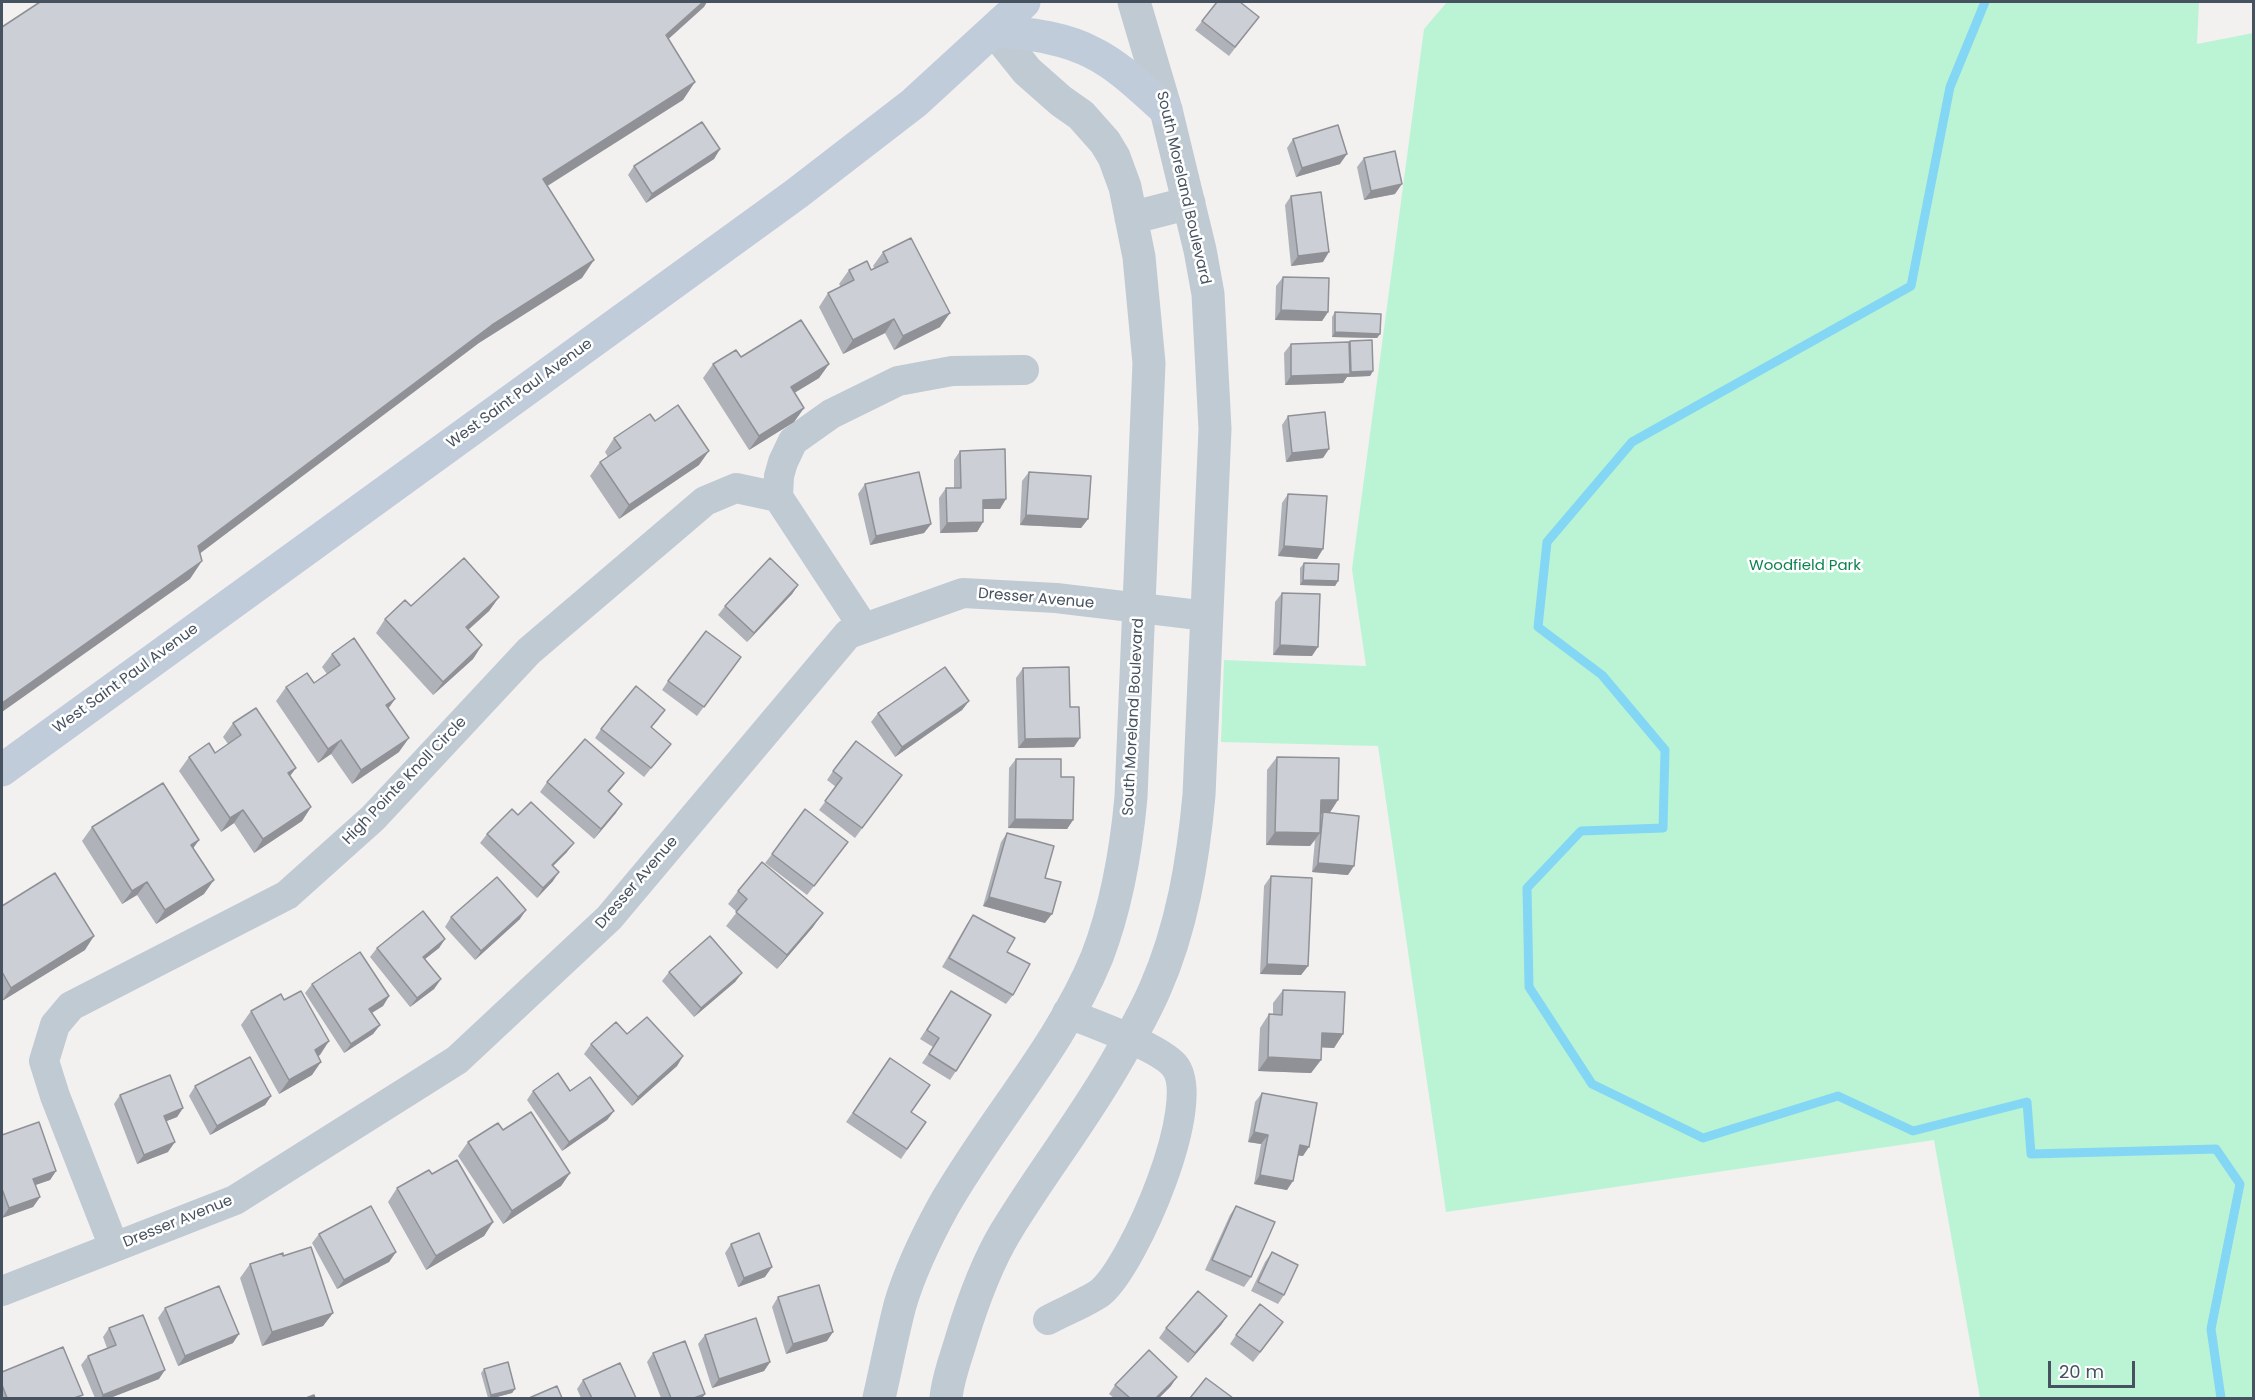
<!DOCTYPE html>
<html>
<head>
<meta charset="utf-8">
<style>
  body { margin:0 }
  #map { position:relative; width:2255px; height:1400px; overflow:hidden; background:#f3f0f0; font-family:Poppins,sans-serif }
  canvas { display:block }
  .frame { position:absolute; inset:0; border:3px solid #465260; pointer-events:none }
  .scale { position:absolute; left:2048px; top:1361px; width:87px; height:27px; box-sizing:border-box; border:3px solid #465260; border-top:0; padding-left:8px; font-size:18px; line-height:21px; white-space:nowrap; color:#465260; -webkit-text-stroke:4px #fff; paint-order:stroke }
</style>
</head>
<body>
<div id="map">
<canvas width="2255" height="1400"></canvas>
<div class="frame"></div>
<div class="scale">20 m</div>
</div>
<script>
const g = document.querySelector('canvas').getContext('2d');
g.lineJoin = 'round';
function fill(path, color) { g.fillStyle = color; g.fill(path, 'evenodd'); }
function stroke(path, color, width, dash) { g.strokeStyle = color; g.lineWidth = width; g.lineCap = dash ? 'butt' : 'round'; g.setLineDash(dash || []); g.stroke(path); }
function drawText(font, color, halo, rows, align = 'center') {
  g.font = font + ' Poppins,sans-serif'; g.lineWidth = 5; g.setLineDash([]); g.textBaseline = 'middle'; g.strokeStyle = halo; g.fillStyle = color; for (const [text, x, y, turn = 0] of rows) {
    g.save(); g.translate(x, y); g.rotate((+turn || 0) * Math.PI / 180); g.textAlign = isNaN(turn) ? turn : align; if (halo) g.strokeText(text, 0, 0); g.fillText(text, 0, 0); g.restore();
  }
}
fill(new Path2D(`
  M1447,2H2199L2197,44L2253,33V1398H1980L1934,1140L1446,1212L1378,746L1221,742L1224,660L1366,666L1352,569L1424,29Z`), '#bbf4d4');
stroke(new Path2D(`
  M1985,2L1950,87L1911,286L1632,442L1547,542L1538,627L1602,675L1665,750L1663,828L1581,831L1527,888L1529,987L1592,1084L1703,1138L1838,1096L1913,1131L2027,1102L2031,1154L2216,1149L2240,1184L2211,1329L2221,1398`), '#83d7f5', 9);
stroke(new Path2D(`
  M864,628L778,497L779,476L783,462L793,441L831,414L898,381L952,371L1024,370
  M114,1247L55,1096L44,1061L55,1025L71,1006L287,895L373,818L529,651L705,501L736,488L778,497
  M2,1291L235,1200L457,1060L609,918L848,634L963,593L1056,598L1207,616
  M1048,1320C1064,1311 1088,1302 1101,1292C1134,1264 1205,1101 1174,1065C1157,1046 1093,1024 1067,1013`), '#bfcad3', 30);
stroke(new Path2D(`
  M1131,218L1189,203
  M879,1398C886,1368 892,1336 900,1305C910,1271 927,1236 944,1205C992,1121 1060,1047 1097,957C1117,905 1126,852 1131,797L1149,363L1139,257L1125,187L1114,157L1105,142L1081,115L1061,101L1027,71L994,30
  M946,1398C948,1377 956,1358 962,1337C973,1301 986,1265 1005,1233C1041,1173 1085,1118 1119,1057C1132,1035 1145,1012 1155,989C1182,928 1193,861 1199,795L1215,429L1208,294L1200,250L1166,110L1134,2`), '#bfcad3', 33);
stroke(new Path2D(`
  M994,30C1028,34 1063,37 1093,53C1121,67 1143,90 1166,110
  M2,770L796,194L914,103L1024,2`), '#c1ccdb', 33);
fill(new Path2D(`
  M1259,17L1229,56L1195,30L1202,21Z
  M1293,139L1340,164L1296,177L1287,148Z
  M720,149L714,159L646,203L628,175L634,166Z
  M1364,158L1395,194L1364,200L1357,167Z
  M1291,196L1323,262L1291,266L1285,205Z
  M883,252L940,327L894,350L885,333L843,354L819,307L828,293L841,287L839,284L849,270H871L875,269L873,266Z
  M1283,277L1328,312L1322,321L1275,320L1276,286Z
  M1335,312L1380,334L1377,338L1332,337V317Z
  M1349,342L1373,371L1370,376L1347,377L1343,383L1285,385L1284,353L1291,344Z
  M741,357L829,364L819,378L794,393L804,408L794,422L749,450L703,378L713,364Z
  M1288,416L1323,458L1286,462L1282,425Z
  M655,421L699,465L619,519L590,476L600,462L608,457L605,452L614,438Z
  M960,451L1000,509H983V522L977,532L940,533L939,498L946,488H954V460Z
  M1029,472L1088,519L1081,528L1020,525L1022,481Z
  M865,484L931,524L924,533L870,545L858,494Z
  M1288,494L1317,559L1278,556L1282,503Z
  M1304,563L1338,581L1335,586L1300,585V568Z
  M798,585L792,594L747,642L718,615L725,606Z
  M1282,593L1312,656L1273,655L1275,602Z
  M499,597L489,611L468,630L482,645L473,659L433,695L376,633L385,619L411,606Z
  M332,654L395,699L388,709L399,752L352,784L331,754L318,763L276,701L286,687L314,683L327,674L322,667Z
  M741,657L697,716L662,690L668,681Z
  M1023,668L1074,747L1018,748L1016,678Z
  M969,701L962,710L895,757L871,722L878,713Z
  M659,719L651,728L671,744L644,777L595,738L601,729Z
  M233,723L296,768L290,776L311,807L302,821L254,853L234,823L221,832L179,771L189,757L215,753L228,744L223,737Z
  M1277,757L1330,813L1348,875L1312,872L1315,840L1310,846L1266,845L1267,770Z
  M1016,759L1061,777L1073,820L1067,829L1008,828L1009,768Z
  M833,771L902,775L855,838L819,810L836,787L827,780Z
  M547,782H617L609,792L616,813L594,839L540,792Z
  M518,815L567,852L553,866V881L537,898L480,843L487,834Z
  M92,827L199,840L193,848L204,894L156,924L137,895L122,904L82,841Z
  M1007,833L1045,878V923L983,906L1001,842Z
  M848,842L807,895L765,863L772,854Z
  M1271,876L1308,966L1301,975L1260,974L1264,886Z
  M738,891L813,927L777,969L726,926L737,912L728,904Z
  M2,906L85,950L2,1001Z
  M973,915L1007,952L1013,995L1006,1004L942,967L967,924Z
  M451,917L520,919L475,960L445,927Z
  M445,939L439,948L425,959L441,979L434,989L410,1007L370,957L377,948Z
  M669,972L742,973L735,982L694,1017L662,981Z
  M312,984L389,996L383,1006L372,1013L380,1025L373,1034L344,1053L305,993Z
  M1283,990L1343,1034L1334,1048L1321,1047V1060L1311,1073L1258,1071L1260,1028L1269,1014H1273V1003Z
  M951,991L956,1071L950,1080L922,1063L933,1047L920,1039Z
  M284,1000L329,1041L318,1056L312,1075L279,1094L241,1025L251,1011Z
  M627,1034L683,1056L677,1066L632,1106L584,1054L591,1044Z
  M890,1058L911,1112L926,1122L901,1159L846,1122Z
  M195,1086L271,1096L265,1105L210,1135L189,1096Z
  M533,1091L614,1111L607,1120L562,1151L527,1100Z
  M1262,1093L1303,1156L1298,1155L1287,1190L1254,1184L1261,1144L1248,1142L1255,1102Z
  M120,1095L183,1108L177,1117L166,1121L168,1152L137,1164L114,1104Z
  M503,1130L570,1173L561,1186L503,1224L458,1156L468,1142Z
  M2,1135L56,1171L50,1180L35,1185L40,1197L33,1207L2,1218Z
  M432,1174L493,1222L484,1236L426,1270L388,1202L397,1188Z
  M1236,1206L1251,1277L1244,1287L1205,1270L1230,1215Z
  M319,1234L396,1252L389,1262L337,1289L312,1243Z
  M731,1244L765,1277L738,1287L725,1253Z
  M1272,1252L1284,1295L1278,1304L1251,1291L1265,1262Z
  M283,1256L333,1313L323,1326L262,1346L240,1278L250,1264Z
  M778,1297L827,1341L786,1354L772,1307Z
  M165,1308L233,1343L178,1366L158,1318Z
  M1227,1316L1221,1325L1188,1363L1159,1338L1166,1328Z
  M109,1328L159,1379L110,1398H95L81,1365L88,1356L107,1348L103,1337Z
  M1277,1331L1253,1362L1230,1344L1236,1335Z
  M705,1335L770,1362L764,1371L712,1388L698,1344Z
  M653,1353L705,1394L702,1398H661L647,1362Z
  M484,1369L515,1389L512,1393L493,1398H488L481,1373Z
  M2,1372L80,1398H2Z
  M583,1380L636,1398H581L577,1389Z
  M1115,1385L1171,1386L1159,1398H1114L1109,1394Z`), '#afb2b8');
fill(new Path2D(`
  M703,2H707L704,7L653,53L666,35Z
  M695,82L683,100L530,197L543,179Z
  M720,149L714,159L646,203L652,194Z
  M1347,154L1340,164L1296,177L1302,168Z
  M1402,184L1395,194L1364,200L1371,191Z
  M1329,252L1323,262L1291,266L1298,256Z
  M594,260L582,278L479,343L186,564L198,546L492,325Z
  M1281,310L1328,312L1322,321L1275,320Z
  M950,313L940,327L894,350L903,336Z
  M894,319L885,333L843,354L853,340Z
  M1335,332L1380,334L1377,338L1332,337Z
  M829,364L819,378L781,401L791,387Z
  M1373,371L1370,376L1347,377L1343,383L1285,385L1291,376L1350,374L1351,372Z
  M804,408L794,422L749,450L759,436Z
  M1329,449L1323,458L1286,462L1292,453Z
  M709,451L699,465L619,519L629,505Z
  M1006,499L1000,509H976L983,500Z
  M1026,515L1088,519L1081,528L1020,525Z
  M983,522L977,532L940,533L947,523Z
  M931,524L924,533L870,545L876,536Z
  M1284,546L1323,549L1317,559L1278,556Z
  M202,561L190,579L2,712V703Z
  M1303,580L1338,581L1335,586L1300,585Z
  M798,585L792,594L747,642L754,633Z
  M499,597L489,611L456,641L466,627Z
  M482,645L473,659L433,695L443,682Z
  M1280,645L1318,647L1312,656L1273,655Z
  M395,699L385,713L386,705Z
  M969,701L962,710L895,757L902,747Z
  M409,738L399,752L352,784L361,770Z
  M1080,738L1074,747L1018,748L1025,739Z
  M341,740L331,754L318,763L328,749Z
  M296,768L286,781L288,773Z
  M624,773L617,782L601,801L608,791Z
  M1321,800H1338L1329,814L1323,812L1322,814H1311Z
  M622,804L616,813L594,839L601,829Z
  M311,807L302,821L254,853L263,839Z
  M243,810L234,823L221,832L230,818Z
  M1015,819L1073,820L1067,829L1008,828Z
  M1275,832L1320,833L1310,846L1266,845Z
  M199,840L189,854L191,845Z
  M574,843L567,852L545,874L552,865Z
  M1318,863L1354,866L1348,875L1312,872Z
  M559,872L553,881L537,898L543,888Z
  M214,880L204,894L156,924L165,910Z
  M147,882L137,895L122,904L132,891Z
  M989,897L1052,914L1045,923L983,906Z
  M526,910L520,919L475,960L481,951Z
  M823,913L813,927L777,969L787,955Z
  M94,936L85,950L2,1001L11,988Z
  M445,939L439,948L416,966L423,957Z
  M1267,964L1308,966L1301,975L1260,974Z
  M742,973L735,982L694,1017L701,1008Z
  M441,979L434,989L410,1007L417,998Z
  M389,996L383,1006L363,1018L369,1009Z
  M380,1025L373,1034L344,1053L351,1044Z
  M1322,1033L1343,1034L1334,1048L1313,1047Z
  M329,1041L320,1055L305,1064L315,1050Z
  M683,1056L677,1066L632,1106L638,1097Z
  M1268,1057L1321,1060L1311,1073L1258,1071Z
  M321,1062L312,1075L279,1094L289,1080Z
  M271,1096L265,1105L210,1135L217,1126Z
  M183,1108L177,1117L157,1125L164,1116Z
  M614,1111L607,1120L562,1151L569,1142Z
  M1254,1132L1268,1135L1261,1144L1248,1142Z
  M175,1142L168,1152L137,1164L144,1155Z
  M1300,1145L1309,1147L1303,1156L1293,1155Z
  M56,1171L50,1180L27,1188L33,1179Z
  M570,1173L561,1186L503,1224L512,1211Z
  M1260,1175L1293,1181L1287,1190L1254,1184Z
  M40,1197L33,1207L2,1218L9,1208Z
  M493,1222L484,1236L426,1270L436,1256Z
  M396,1252L389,1262L337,1289L344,1280Z
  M772,1267L765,1277L738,1287L744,1278Z
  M333,1313L323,1326L262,1346L272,1332Z
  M1227,1316L1221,1325L1188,1363L1195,1353Z
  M833,1332L827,1341L786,1354L793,1344Z
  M239,1334L233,1343L178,1366L185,1356Z
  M770,1362L764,1371L712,1388L719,1379Z
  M165,1370L159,1379L110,1398H101L103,1395Z
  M1177,1377L1171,1386L1159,1398H1156Z
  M515,1389L512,1393L493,1398H489L491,1395Z
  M705,1394L702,1398H694Z`), '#8f9196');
const building = new Path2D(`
  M40,2H703L666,35L695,82L543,179L594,260L492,325L198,546L202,561L2,703V27Z
  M1217,2H1240L1259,17L1235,47L1202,21Z
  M702,122L720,149L652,194L634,166Z
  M1338,125L1347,154L1302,168L1293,139Z
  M1395,151L1402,184L1371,191L1364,158Z
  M1321,192L1329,252L1298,256L1291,196Z
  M911,238L950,313L903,336L894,319L853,340L828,293L854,280L849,270L867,261L871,270L888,262L883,252Z
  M1283,277L1329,278L1328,312L1281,310Z
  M1335,312L1381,314L1380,334L1335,332Z
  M801,320L829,364L791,387L804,408L759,436L713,364L736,350L741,357Z
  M1372,340L1373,371L1351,372L1350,341Z
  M1349,342L1350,374L1291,376V344Z
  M678,405L709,451L629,505L600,462L621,448L614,438L650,414L655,421Z
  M1325,412L1329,449L1292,453L1288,416Z
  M1005,449L1006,499L983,500V522L947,523L946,488H961L960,451Z
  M919,472L931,524L876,536L865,484Z
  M1029,472L1091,476L1088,519L1026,515Z
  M1288,494L1327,496L1323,549L1284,546Z
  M464,558L499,597L466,627L482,645L443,682L385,619L405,600L411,606Z
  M770,558L798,585L754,633L725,606Z
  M1304,563L1339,564L1338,581L1303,580Z
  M1282,593L1320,594L1318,647L1280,645Z
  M706,631L741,657L704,707L668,681Z
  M354,638L395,699L386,705L409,738L361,770L341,740L328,749L286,687L307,673L314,683L340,665L332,654Z
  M945,667L969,701L902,747L878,713Z
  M1069,667L1070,707H1079L1080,738L1025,739L1023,668Z
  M636,686L665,710L651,727L671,744L651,768L601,729Z
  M256,708L296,768L288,773L311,807L263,839L243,810L230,818L189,757L209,743L215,753L241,735L233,723Z
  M585,739L624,773L608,791L622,804L601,829L547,782Z
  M856,741L902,775L862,828L825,801L842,778L833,771Z
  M1277,757L1339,758L1338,800H1321L1320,833L1275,832Z
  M1016,759H1061V777H1074L1073,820L1015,819Z
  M163,783L199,840L191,845L214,880L165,910L147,882L132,891L92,827Z
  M531,802L574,843L552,865L559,872L543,888L487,834L512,809L518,815Z
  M805,809L848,842L814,886L772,854Z
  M1323,812L1359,816L1354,866L1318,863Z
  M1007,833L1054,846L1045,878L1061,882L1052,914L989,897Z
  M762,862L823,913L787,955L736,912L747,899L738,891Z
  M55,873L94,936L11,988L2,972V906Z
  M1271,876L1312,878L1308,966L1267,964Z
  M497,877L526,910L481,951L451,917Z
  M423,911L445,939L423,957L441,979L417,998L377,948Z
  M973,915L1015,938L1007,952L1030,964L1013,995L949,958Z
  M710,936L742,973L701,1008L669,972Z
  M360,952L389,996L369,1009L380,1025L351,1044L312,984Z
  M1283,990L1345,992L1343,1034L1322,1033L1321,1060L1268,1057L1269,1014L1282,1015Z
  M301,991L329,1041L315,1050L321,1062L289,1080L251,1011L281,994L284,1000Z
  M951,991L991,1015L956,1071L929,1054L939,1038L927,1030Z
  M647,1017L683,1056L638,1097L591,1044L616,1022L627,1034Z
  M250,1057L271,1096L217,1126L195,1086Z
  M890,1058L930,1085L911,1112L926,1122L907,1149L853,1113Z
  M558,1073L570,1091L590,1077L614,1111L569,1142L533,1091Z
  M170,1075L183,1108L164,1116L175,1142L144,1155L120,1095Z
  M1262,1093L1317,1103L1309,1147L1300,1145L1293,1181L1260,1175L1268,1135L1254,1132Z
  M531,1112L570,1173L512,1211L468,1142L498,1123L503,1130Z
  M39,1122L56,1171L33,1179L40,1197L9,1208L2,1189V1135Z
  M457,1160L493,1222L436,1256L397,1188L429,1170L432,1174Z
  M371,1206L396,1252L344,1280L319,1234Z
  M1236,1206L1275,1222L1251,1277L1212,1260Z
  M759,1233L772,1267L744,1278L731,1244Z
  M311,1247L333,1313L272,1332L250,1264L283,1253V1256Z
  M1272,1252L1298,1265L1284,1295L1258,1282Z
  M819,1285L833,1332L793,1344L778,1297Z
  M219,1286L239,1334L185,1356L165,1308Z
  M1198,1291L1227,1316L1195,1353L1166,1328Z
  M1260,1304L1283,1322L1260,1352L1236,1335Z
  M143,1315L165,1370L103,1395L88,1356L116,1345L109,1328Z
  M756,1318L770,1362L719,1379L705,1335Z
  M685,1341L705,1394L694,1398H671L653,1353Z
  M63,1347L83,1395L74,1398H7L2,1385V1372Z
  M1149,1350L1177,1377L1156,1398H1130L1115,1385Z
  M508,1362L515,1389L491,1395L484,1369Z
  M620,1363L636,1398H592L583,1380Z
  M1206,1378L1233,1398H1190Z
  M557,1386L562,1398H529Z
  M314,1395L315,1398H306Z`);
fill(building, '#cccfd6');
stroke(building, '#8f9196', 1.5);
drawText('15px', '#465260', '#fff', [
  ["South Moreland Boulevard",1183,188,77],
  ["West Saint Paul Avenue",520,394,-36],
  ["Dresser Avenue",1036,599,5],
  ["West Saint Paul Avenue",126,679,-36],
  ["South Moreland Boulevard",1134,717,-87],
  ["High Pointe Knoll Circle",405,781,-46],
  ["Dresser Avenue",637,883,-49],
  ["Dresser Avenue",178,1222,-22]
]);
drawText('15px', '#0d8450', '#fff', [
  ["Woodfield Park",1805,566]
]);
</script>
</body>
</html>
